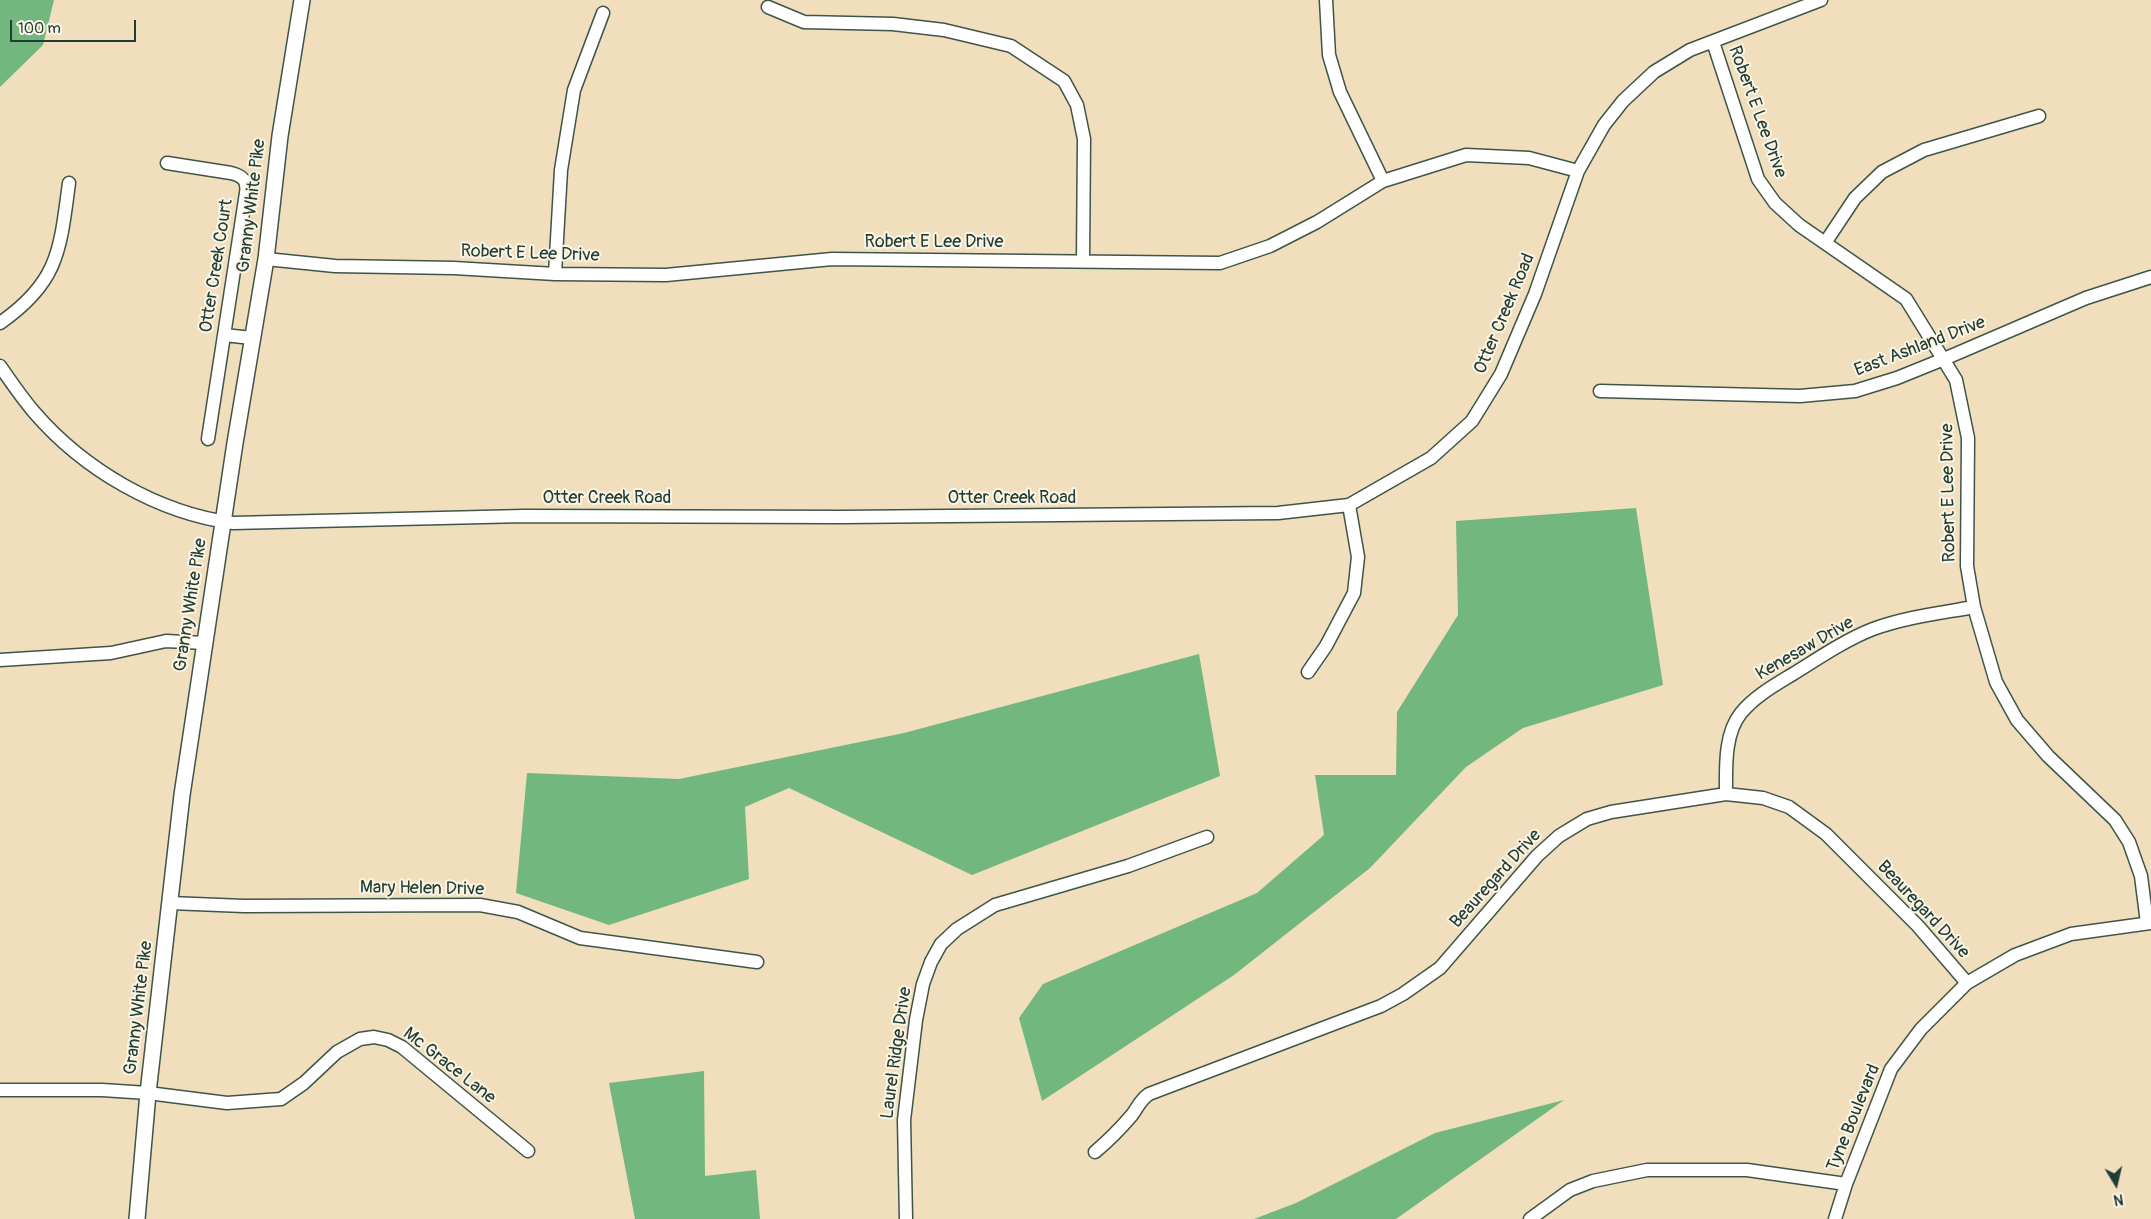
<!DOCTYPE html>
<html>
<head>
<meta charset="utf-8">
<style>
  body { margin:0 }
  #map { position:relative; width:2151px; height:1219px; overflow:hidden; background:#f0debc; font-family:Pangolin,sans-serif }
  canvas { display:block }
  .north { position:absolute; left:2091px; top:1159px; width:50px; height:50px; -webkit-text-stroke:4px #fcf5e5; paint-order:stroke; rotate:171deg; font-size:14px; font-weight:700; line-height:20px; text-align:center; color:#1f3d34 }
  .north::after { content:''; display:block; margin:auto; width:18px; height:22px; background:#1f3d34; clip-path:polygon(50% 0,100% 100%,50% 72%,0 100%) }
  .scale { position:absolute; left:10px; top:20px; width:126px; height:22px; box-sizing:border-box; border:2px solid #1f3d34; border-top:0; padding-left:6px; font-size:15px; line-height:18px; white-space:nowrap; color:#1f3d34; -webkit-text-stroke:4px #fcf5e5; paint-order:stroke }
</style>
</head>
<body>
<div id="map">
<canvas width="2151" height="1219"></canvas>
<div class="north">N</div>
<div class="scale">100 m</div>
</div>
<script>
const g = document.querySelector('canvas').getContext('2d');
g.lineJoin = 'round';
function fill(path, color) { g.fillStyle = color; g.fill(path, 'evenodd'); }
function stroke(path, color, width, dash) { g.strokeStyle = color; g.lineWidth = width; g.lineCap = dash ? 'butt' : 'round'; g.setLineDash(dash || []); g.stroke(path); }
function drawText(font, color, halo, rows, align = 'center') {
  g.font = font + ' Pangolin,sans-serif'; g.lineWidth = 4; g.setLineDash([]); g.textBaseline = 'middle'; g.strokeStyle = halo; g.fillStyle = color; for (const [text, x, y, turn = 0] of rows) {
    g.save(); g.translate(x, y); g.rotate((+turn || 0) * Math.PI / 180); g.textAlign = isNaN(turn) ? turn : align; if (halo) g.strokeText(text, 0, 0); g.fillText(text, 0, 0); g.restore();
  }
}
fill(new Path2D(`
  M0,0H54L43,45L0,87Z
  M1636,508L1663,685L1523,728L1466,767L1370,868L1234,975L1042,1101L1019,1018L1043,984L1257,893L1324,835L1315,775H1396L1397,712L1458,615L1456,521Z
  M1199,654L1220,776L972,875L789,788L745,807L749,879L609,925L516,893L527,773L679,779L904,733Z
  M704,1071L705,1176L756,1170L760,1219H635L609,1083Z
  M1564,1100L1396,1219H1254L1296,1203L1435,1133Z`), '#72b87e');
const minor = new Path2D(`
  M1326,0L1329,55L1340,92L1383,181
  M768,7L804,22L893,24L944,30L1011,46L1064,81L1077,105L1084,139L1083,260
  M1713,42L1758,179L1775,203L1799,225L1906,299L1956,380L1968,438L1967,566L1974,607L1996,682L2017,720L2048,756L2115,820L2129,842L2141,876L2147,923
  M167,163L231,173C243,176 248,181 246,193L208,439
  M1825,243L1855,198L1882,172L1924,150L2039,116
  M266,259L335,266L454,268L555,274L666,275L832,259L1220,263L1270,246L1317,222L1383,181L1466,155L1529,158L1578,171
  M555,274L561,170L574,90L603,13
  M0,323C59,282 60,250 69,183
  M224,335L252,338
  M0,366C11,382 22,398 34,412C84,470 158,513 233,523L524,516L841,517L1278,513L1349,505L1431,458L1472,421L1501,374L1535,294L1578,171L1604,125L1623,101L1654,72L1690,50L1821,0
  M1600,391L1800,396L1855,391L1897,378L1944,359L2086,298L2151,277
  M0,660L111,653L166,641L204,643
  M1308,672L1326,646L1354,593L1358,557L1349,505
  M1726,794C1726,768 1724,734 1741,713C1755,696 1775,685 1793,674C1819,658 1845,640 1873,629C1905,617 1941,613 1974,607
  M170,903L244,906L480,905L518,912L580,938L757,962
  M0,1090H102L148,1093L227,1103L281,1099L304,1083L337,1052L360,1039L374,1037L388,1040L402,1047L528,1151
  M1095,1152C1108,1141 1120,1129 1132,1115C1138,1107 1140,1100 1149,1094L1381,1006L1403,994L1440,968L1537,856L1559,836L1587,819L1611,812L1726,794L1763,798L1789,807L1826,834L1918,926L1967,983
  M906,1219L904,1120L916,1020L923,984L931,962L941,944L957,929L995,905L1128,866L1207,837
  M1530,1219L1570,1190L1593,1181L1647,1170H1747L1846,1184
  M1835,1219L1846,1184L1891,1069L1921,1029L1967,983L2015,955L2071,934L2151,923`);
const major = new Path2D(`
  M137,1219L148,1093L182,795L235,443L266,259L280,136L302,0`);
stroke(minor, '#3e5548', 15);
stroke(major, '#3e5548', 18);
stroke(minor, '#fff', 12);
stroke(major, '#fff', 15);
drawText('18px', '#1f3d34', '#fcf5e5', [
  ["Robert E Lee Drive",1757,112,70],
  ["Granny White Pike",252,206,-83],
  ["Robert E Lee Drive",934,242],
  ["Robert E Lee Drive",530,254,2],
  ["Otter Creek Court",217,266,-81],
  ["Otter Creek Road",1505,314,-67],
  ["East Ashland Drive",1920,347,-21],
  ["Robert E Lee Drive",1949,493,-91],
  ["Otter Creek Road",607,498],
  ["Otter Creek Road",1012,498],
  ["Granny White Pike",191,605,-81],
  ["Kenesaw Drive",1805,649,-30],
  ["Beauregard Drive",1496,879,-48],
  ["Mary Helen Drive",422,889,1],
  ["Beauregard Drive",1923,910,47],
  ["Granny White Pike",139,1008,-83],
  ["Laurel Ridge Drive",897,1053,-82],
  ["Mc Grace Lane",449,1066,38],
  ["Tyne Boulevard",1854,1118,-68]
]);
</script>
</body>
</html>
